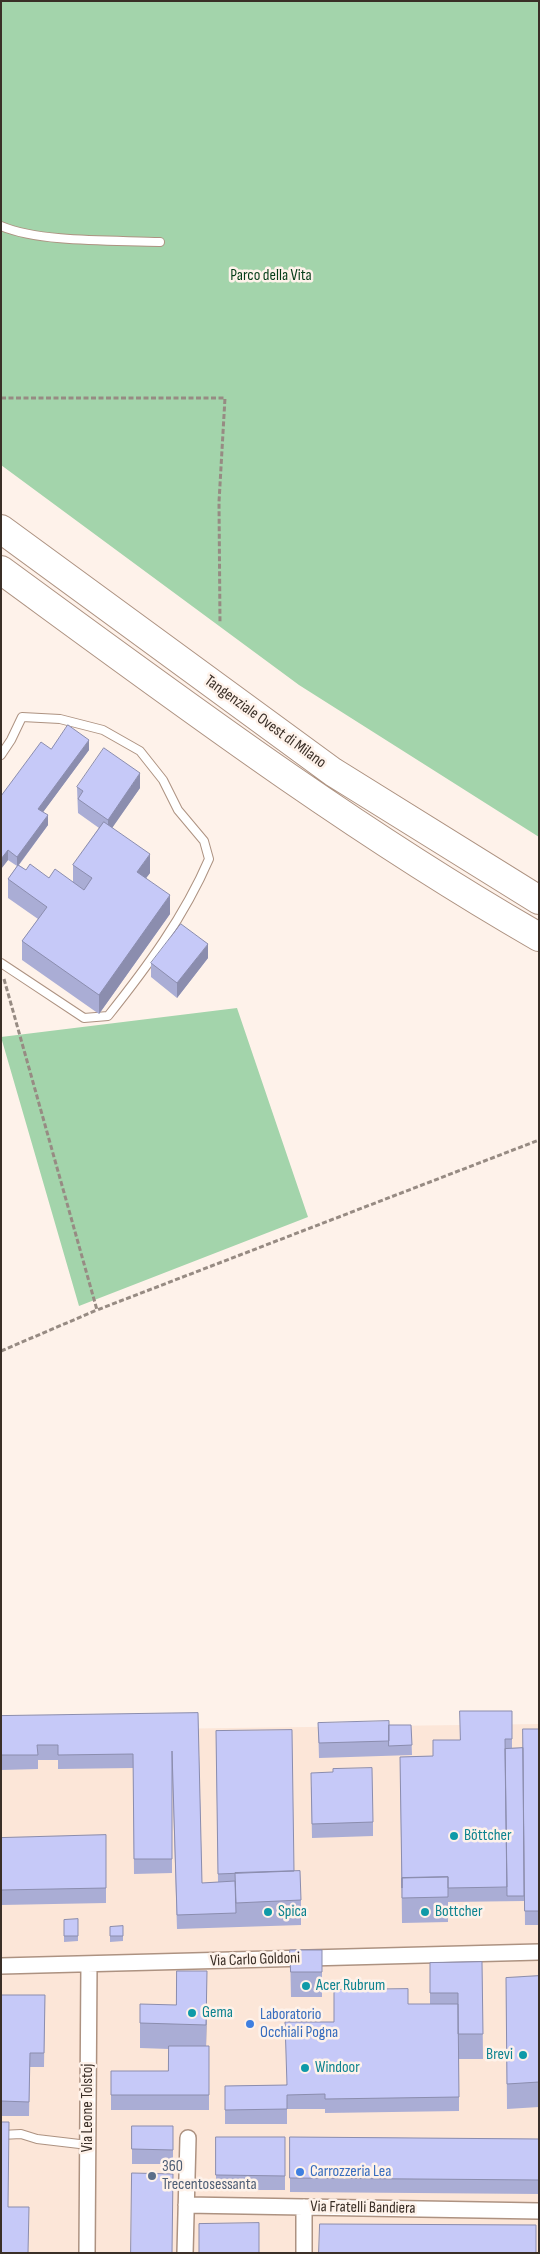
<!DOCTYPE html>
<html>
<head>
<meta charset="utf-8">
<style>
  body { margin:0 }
  #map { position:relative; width:540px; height:2254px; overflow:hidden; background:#fef2ea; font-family:"Sofia Sans Condensed",sans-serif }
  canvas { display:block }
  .frame { position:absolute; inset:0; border:2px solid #3a2f27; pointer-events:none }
</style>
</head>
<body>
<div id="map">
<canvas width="540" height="2254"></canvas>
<div class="frame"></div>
</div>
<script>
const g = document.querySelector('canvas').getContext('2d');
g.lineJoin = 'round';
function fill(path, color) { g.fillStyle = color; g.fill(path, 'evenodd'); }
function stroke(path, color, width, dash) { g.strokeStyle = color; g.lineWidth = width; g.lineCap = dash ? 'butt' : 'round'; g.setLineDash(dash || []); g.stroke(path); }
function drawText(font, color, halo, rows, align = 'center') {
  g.font = font + ' "Sofia Sans Condensed",sans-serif'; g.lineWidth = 5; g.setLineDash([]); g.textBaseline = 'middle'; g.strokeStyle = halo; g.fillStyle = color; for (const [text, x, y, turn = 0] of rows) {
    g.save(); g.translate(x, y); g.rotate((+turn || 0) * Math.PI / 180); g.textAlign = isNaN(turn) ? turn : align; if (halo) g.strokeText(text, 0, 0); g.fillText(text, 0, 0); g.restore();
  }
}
fill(new Path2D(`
  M539,1724V2253H1V1731Z`), '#fce6d8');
fill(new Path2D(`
  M1,1H539V837L299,685L1,465Z
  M237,1008L308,1217L79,1306L1,1037Z`), '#a3d4ab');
const lane = new Path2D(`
  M1,226C41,243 116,240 160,242
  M1,755L11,740L22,717L60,719L103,730L140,751L163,780L178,810L204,841L209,859C184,917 147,967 108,1016L84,1018L1,963
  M1,2135L21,2134L37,2139L88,2145`);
const street = new Path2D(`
  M1,1966L539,1952
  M186,2205L539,2211
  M304,2207V2253
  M87,2253L89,1964
  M185,2253L188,2138`);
const highway = new Path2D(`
  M1,529L333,772L539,900
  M1,570C176,698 351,829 539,937`);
stroke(lane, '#ad9281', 10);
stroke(street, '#ad9281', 18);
stroke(highway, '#ad9281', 30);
stroke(new Path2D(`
  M1,398H225L219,502L220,623
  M4,979L97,1310L539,1140
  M1,1351L97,1310`), '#978b83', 3, [5, 2.5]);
stroke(lane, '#fff', 8);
stroke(street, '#fff', 15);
stroke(highway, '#fff', 28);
fill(new Path2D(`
  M51,749L89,750L43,812L48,825L19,865L26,870L49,878L73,882V865L99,828L78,813L77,787L140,788L112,827L150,873L146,878L170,914L99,1014L22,960V941L38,919L8,898V879L17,866L8,860L1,869V796Z
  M208,958L177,998L151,977V963Z
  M512,1711V1748H523L524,1901L448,1902V1922L402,1923L400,1757L433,1756Z
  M198,1713L202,1883L218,1882L216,1731L294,1871L301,1900V1925L177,1929L172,1766V1873L134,1874L133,1768L58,1769V1760H38V1769L1,1770V1716Z
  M318,1723L389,1725H411L412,1755L319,1758Z
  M523,1729H539V1925H525Z
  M311,1787L373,1822V1836L312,1838Z
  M106,1835V1903L1,1905V1838Z
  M78,1919V1941L64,1942V1920Z
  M123,1926V1941L110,1942V1927Z
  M290,1950H322V1997H291Z
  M482,1962L483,2059H459V2111L325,2113V2109H287V2124H225V2086L286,2085L334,2022L408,2004H430V1963Z
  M539,1976V2107L507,2109L506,1978Z
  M1,1995H45L44,2067H30L29,2116H1Z
  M207,1996L206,2046H209V2110H111V2071H168L169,2049L140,2048V2023L176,2005Z
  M132,2126H173V2164H132Z
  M216,2137H285V2190H216Z
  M290,2137L539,2139V2194L290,2192Z`), '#aaadd5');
fill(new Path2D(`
  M89,740V750L38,819V809Z
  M140,773V788L108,834V820Z
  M48,815V825L17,867V857Z
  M8,850V860L1,869V859Z
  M150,854V873L137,890V872Z
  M170,895V914L99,1014V995Z
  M208,944V958L177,998V983Z
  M207,1971V1996L206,2050V2025Z`), '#8b8dae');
const building = new Path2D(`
  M68,725L89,740L38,809L48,815L17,857L8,850L1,859V796L41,742L51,749Z
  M104,748L140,773L108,820L78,799L83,791L77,787Z
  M104,822L150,854L137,872L170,895L99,995L22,941L47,907L8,879L18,865L26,870L30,864L49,878L55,869L84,890L92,878L73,865Z
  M181,924L208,944L177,983L151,963Z
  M460,1711H512V1739H505L507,1887L448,1888V1877L402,1878V1888L400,1757L433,1756V1740H460Z
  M198,1713L202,1883L235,1881L236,1913L177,1915L172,1751V1859H134L133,1754L58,1755V1745H37L38,1755H1V1716Z
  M389,1721V1741L319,1743L318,1723Z
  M389,1725H411L412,1745L389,1746Z
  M523,1729H539V1911H525Z
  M292,1730L294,1871L218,1874L216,1731Z
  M523,1748L524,1896H507L505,1749Z
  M372,1768L373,1822L312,1824L311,1773L333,1772V1769Z
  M106,1835V1888L1,1890V1838Z
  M300,1871L301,1900L236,1903L235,1873Z
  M448,1877V1897L402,1898V1878Z
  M78,1919V1936H64V1920Z
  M123,1926V1936H110V1927Z
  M290,1950H322V1972H291Z
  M482,1962L483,2034H458V1993H430V1963Z
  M177,1971H207L206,2025L140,2023V2004L176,2005Z
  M539,1976V2082L507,2084L506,1978Z
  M408,1989V2004H458L459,2097L325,2099V2094L287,2095V2109L225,2110V2086L287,2085L285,2022H334V1990Z
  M1,1995H45L44,2053H30L29,2102L1,2101Z
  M169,2046H209V2095H111V2071H168Z
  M1,2122H9L8,2207H29L28,2253H1Z
  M132,2126H173V2150L132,2149Z
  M216,2137H285V2176L216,2175Z
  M290,2137L539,2139V2180L290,2178Z
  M132,2173L173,2174L172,2253H131Z
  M259,2223V2253H199V2224Z
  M320,2224L536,2225V2253H319Z`);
fill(building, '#c6c9f8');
stroke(building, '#8b8dae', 1);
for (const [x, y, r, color] of [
  [454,1836,5,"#0f9aa8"],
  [268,1912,5,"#0f9aa8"],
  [425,1912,5,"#0f9aa8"],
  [306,1986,5,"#0f9aa8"],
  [192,2013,5,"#0f9aa8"],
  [250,2024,5,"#3f7fe0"],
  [523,2055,5,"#0f9aa8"],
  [305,2068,5,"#0f9aa8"],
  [300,2172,5,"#3f7fe0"],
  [152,2176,5,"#5c6f8a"]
]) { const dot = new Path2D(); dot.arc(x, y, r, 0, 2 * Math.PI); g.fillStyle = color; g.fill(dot); stroke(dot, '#fef2ea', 2); }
drawText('16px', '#043d18', '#fef2ea', [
  ["Parco della Vita",271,276]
]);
drawText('16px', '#3a2f27', '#fef2ea', [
  ["Tangenziale Ovest di Milano",265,722,36],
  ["Via Carlo Goldoni",255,1960,-2],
  ["Via Leone Tolstoj",88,2108,-90],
  ["Via Fratelli Bandiera",363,2208,1]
]);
drawText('16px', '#0d838f', '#fef2ea', [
  ["Böttcher",464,1836],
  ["Spica",278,1912],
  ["Bottcher",435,1912],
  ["Acer Rubrum",316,1986],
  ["Gema",202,2013],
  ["Brevi",513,2055,"right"],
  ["Windoor",315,2068]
], 'left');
drawText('16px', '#366cbe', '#fef2ea', [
  ["Laboratorio",260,2015],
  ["Occhiali Pogna",260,2033],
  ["Carrozzeria Lea",310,2172]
], 'left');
drawText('16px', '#4e5e75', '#fef2ea', [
  ["360",162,2167],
  ["Trecentosessanta",162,2185]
], 'left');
</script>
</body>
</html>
